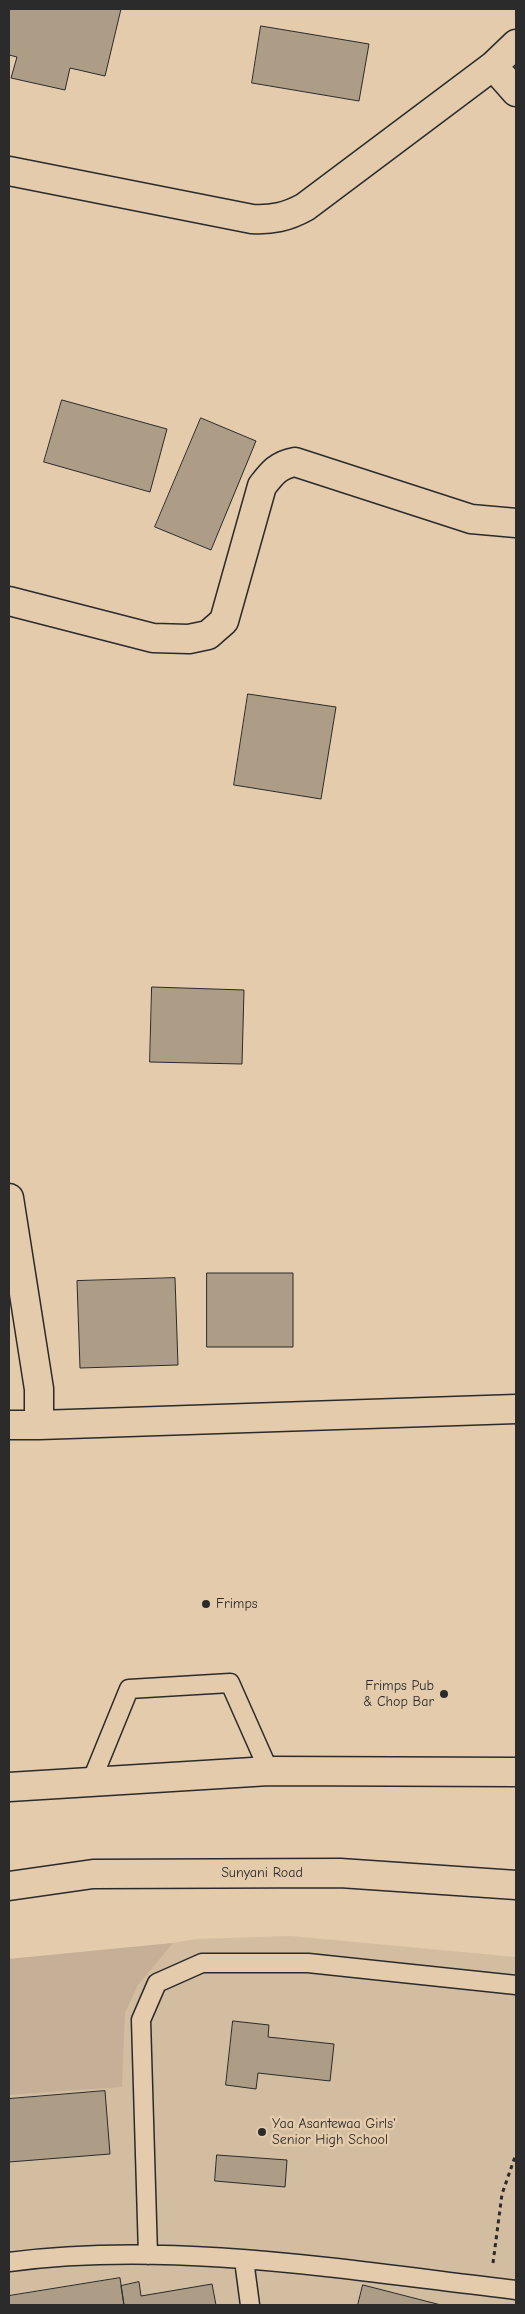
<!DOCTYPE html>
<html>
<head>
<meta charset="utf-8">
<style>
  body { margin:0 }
  #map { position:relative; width:525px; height:2314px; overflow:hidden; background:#e3cbac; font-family:"Comic Neue",sans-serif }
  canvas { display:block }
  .frame { position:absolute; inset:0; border:10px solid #2b2b2b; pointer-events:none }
</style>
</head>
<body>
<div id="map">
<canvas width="525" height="2314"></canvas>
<div class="frame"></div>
</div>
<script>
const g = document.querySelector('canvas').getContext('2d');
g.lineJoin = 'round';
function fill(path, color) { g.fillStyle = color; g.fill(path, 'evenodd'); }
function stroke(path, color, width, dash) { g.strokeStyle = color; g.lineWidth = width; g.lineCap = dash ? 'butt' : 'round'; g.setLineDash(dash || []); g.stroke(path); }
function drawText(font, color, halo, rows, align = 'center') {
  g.font = font + ' "Comic Neue",sans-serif'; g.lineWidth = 5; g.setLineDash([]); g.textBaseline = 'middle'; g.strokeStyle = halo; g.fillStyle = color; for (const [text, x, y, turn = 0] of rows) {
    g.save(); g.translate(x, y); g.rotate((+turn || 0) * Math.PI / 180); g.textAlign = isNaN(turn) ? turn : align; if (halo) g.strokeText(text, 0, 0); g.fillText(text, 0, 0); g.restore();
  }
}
fill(new Path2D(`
  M291,1936L516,1957V2305H9V1959L173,1943L196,1939Z`), '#d3bda1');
fill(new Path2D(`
  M173,1943L138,1985L125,2013L122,2087L9,2095V1959Z`), '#c5b097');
const building = new Path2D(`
  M9,9H121L105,76L70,68L65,90L11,78L17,57L9,55Z
  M261,26L369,44L359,101L252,83Z
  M62,400L167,429L150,492L44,462Z
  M201,418L256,441L211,550L155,527Z
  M248,694L336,707L321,799L234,785Z
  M152,987L244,990L242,1064L150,1062Z
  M207,1273H293V1347H207Z
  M175,1278L178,1365L80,1368L77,1281Z
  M233,2021L269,2025L268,2037L334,2044L330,2081L258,2073L256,2089L226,2085Z
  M105,2091L110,2154L9,2162V2099Z
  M217,2155L287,2160L285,2187L215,2181Z
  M120,2278L124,2305H9V2296Z
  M139,2282L141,2296L212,2284L216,2305H124L121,2286Z
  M363,2285L441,2305H358Z`);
fill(building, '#ad9c86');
stroke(building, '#2b2b2b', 1);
const service = new Path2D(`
  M91,1782L129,1689L230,1683L269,1771
  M148,2255L141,2020L157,1983L202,1963H308L516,1985
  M244,2260L250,2305
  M9,2262C172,2240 353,2271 516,2290`);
const minor = new Path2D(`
  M493,66L516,92
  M9,171L252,219C272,220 287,217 305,207L493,66L516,44
  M9,601L153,638L189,639L208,635L224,621L262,486C272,473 278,465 295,462L471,519L516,523
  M9,1198L39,1389V1425L516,1409
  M9,1425H39`);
const primary = new Path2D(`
  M9,1787L269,1771L516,1772
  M9,1886L93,1874L340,1873L516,1885`);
stroke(service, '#2b2b2b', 21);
stroke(minor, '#2b2b2b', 31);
stroke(primary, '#2b2b2b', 31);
stroke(new Path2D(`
  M493,2263L502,2194L516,2154`), '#2b2b2b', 3, [4, 4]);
stroke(service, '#e3cbac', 18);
stroke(minor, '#e3cbac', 28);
stroke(primary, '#e3cbac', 28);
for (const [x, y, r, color] of [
  [206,1604,5,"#2b2b2b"],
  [444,1694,5,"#2b2b2b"],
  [262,2132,5,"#2b2b2b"]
]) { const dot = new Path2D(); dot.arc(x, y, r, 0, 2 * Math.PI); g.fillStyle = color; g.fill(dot); stroke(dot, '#e3cbac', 2); }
drawText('14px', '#2b2b2b', '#e3cbac', [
  ["Frimps",216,1604],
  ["Frimps Pub",434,1686,"right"],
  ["& Chop Bar",434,1702,"right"],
  ["Yaa Asantewaa Girls'",272,2124],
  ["Senior High School",272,2140]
], 'left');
drawText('14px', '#2b2b2b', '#e3cbac', [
  ["Sunyani Road",262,1873]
]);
</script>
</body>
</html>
